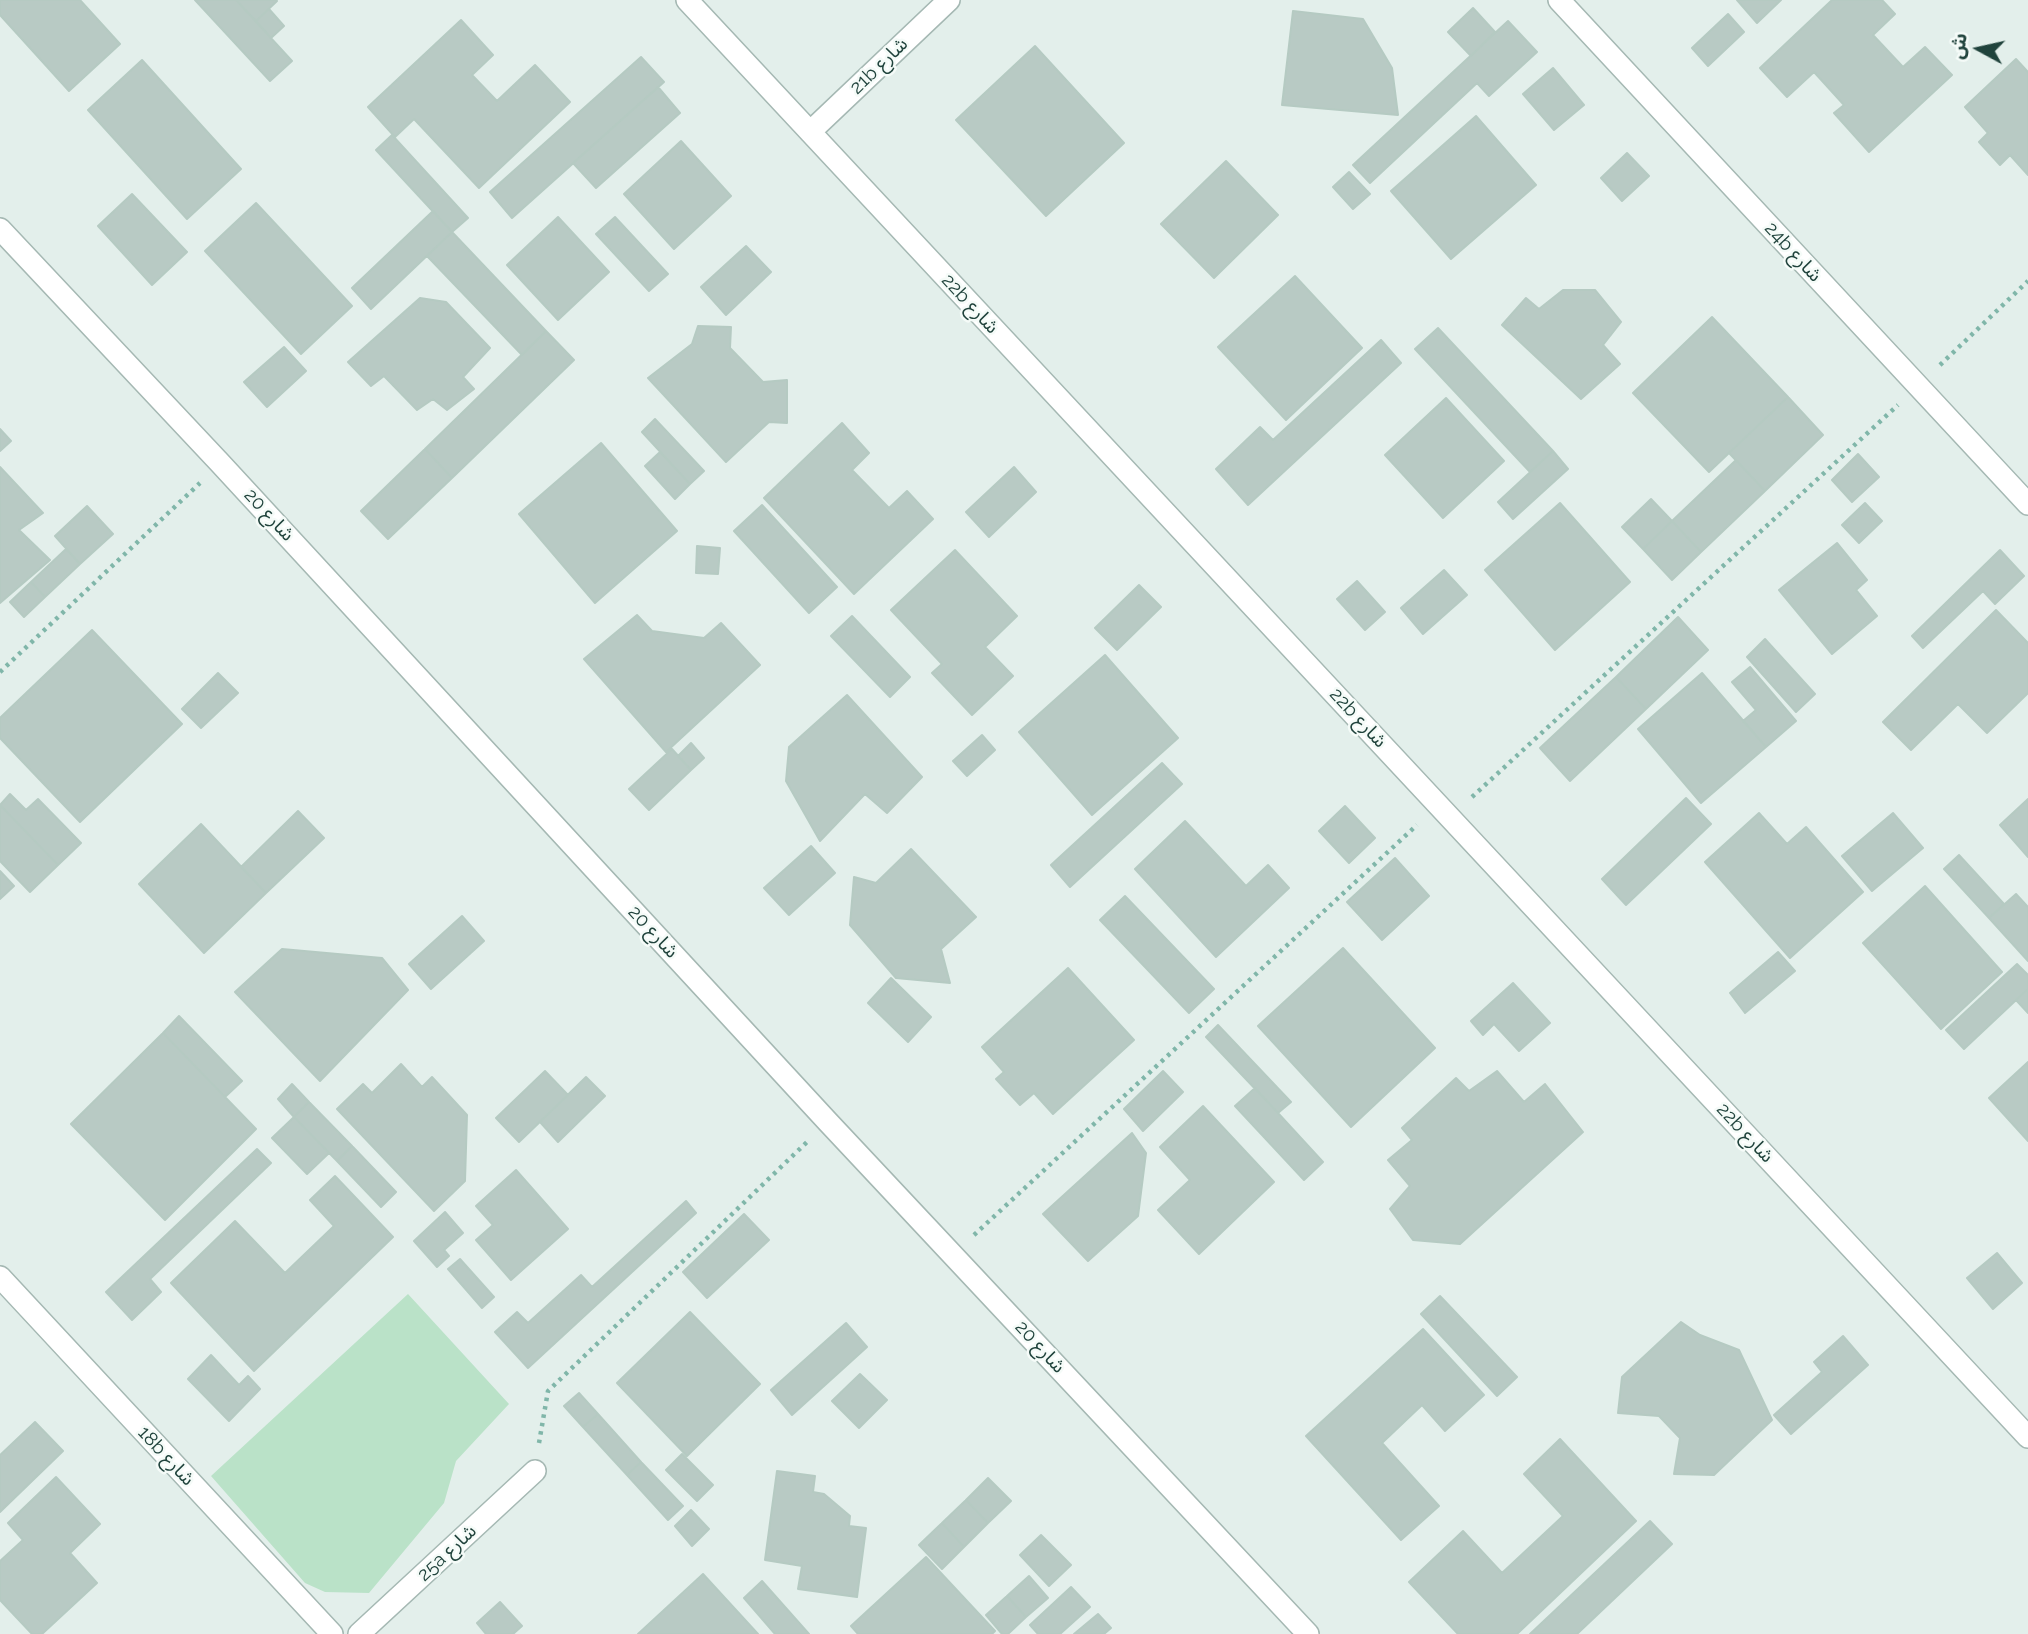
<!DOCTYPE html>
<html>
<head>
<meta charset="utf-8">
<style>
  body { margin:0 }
  #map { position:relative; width:2028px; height:1634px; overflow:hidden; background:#e3efeb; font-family:Raleway,"Noto Sans Arabic",sans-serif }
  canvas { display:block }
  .north { position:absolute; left:1944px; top:14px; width:70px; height:70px; -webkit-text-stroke:5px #f5fbf8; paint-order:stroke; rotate:278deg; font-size:19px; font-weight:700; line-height:28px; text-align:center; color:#20433c }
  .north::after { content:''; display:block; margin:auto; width:24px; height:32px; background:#20433c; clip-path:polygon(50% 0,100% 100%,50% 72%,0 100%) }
</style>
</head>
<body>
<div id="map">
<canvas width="2028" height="1634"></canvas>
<div class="north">ش</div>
</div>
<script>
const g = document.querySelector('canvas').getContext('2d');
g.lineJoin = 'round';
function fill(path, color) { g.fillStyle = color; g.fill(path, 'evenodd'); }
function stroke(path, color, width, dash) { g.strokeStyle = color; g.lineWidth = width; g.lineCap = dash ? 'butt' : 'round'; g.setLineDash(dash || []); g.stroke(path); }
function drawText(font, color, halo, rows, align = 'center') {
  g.font = font + ' Raleway,"Noto Sans Arabic",sans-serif'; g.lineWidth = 5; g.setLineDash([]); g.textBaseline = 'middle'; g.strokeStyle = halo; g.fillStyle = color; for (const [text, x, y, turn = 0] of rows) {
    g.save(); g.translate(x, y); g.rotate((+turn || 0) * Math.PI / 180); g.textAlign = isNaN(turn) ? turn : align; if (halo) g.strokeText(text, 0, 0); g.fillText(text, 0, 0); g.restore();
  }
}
fill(new Path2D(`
  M408,1294L509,1404L456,1461L444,1503L369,1593L325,1592L305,1583L211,1476Z`), '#bae2c8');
const building = new Path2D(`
  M0,0H80L120,44L69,91L0,15Z
  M195,0H236L292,61L270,81Z
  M236,0H276L277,1L256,21Z
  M1737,0H1781L1757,23Z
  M1832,0H1882L1895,14L1873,35L1903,67L1925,47L1952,75L1869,152L1834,113L1844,105L1814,72L1787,97L1760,68Z
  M1473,8L1495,32L1471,56L1448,32Z
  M269,9L284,26L271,38L256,21Z
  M1293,11L1363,19L1392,68L1398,115L1282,105Z
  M1728,14L1744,32L1708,66L1692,48Z
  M461,20L493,55L472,75L497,101L535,65L570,102L479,188L414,119L395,137L368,107Z
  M1508,21L1537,52L1489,96L1477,83L1370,183L1353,165Z
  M1035,46L1124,143L1046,216L956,120Z
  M641,57L664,82L512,218L490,192Z
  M2016,59L2028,72V175L2010,155L2000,165L1979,142L1988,133L1965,107Z
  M142,60L241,169L187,219L88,110Z
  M1553,68L1584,105L1554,130L1523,94Z
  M658,87L680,113L596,188L573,163Z
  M1476,116L1536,185L1451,259L1391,191Z
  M392,135L468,218L452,232L376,150Z
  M681,141L731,196L674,249L624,194Z
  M1627,153L1649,176L1622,201L1601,178Z
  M1226,161L1278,215L1214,278L1161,224Z
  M1349,172L1370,194L1353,209L1333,187Z
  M132,194L187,252L152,285L98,226Z
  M256,203L352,306L301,354L205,251Z
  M433,211L452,232L371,309L352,288Z
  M558,217L609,272L558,320L507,265Z
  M615,217L668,274L649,291L596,234Z
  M452,232L546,331L522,355L427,256Z
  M746,246L771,272L726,315L701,287Z
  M1295,276L1362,348L1286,420L1218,347Z
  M1563,290H1595L1621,322L1603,345L1620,364L1581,399L1502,325L1526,298L1539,309Z
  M420,298L446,302L490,348L463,377L474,389L447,410L433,399L417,410L384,376L371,386L348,362Z
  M1712,317L1788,397L1709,472L1633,393Z
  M698,326L731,327L730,348L763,382L787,380V423L769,422L726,462L648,378L692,344Z
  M1438,328L1553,451L1530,472L1415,349Z
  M546,331L574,360L452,478L425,449Z
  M1381,340L1401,363L1248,505L1216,469L1260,427L1273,440Z
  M284,347L306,371L267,407L244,382Z
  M1788,397L1823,435L1765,491L1729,453Z
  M1446,398L1504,461L1443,518L1385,455Z
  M655,419L704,471L690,484L642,432Z
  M842,423L869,453L852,470L889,508L907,491L933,519L854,594L764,498Z
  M0,429L11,441L0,451Z
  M601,443L677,531L595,603L519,514Z
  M425,449L452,478L388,539L361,511Z
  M1553,451L1568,469L1513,519L1498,502Z
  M660,452L690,484L675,499L645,466Z
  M1858,454L1879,477L1852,502L1832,480Z
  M1736,460L1765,491L1701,552L1672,521Z
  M0,467L43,513L19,530L50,560L0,603Z
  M1014,467L1036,492L989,537L966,512Z
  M1651,499L1672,521L1643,549L1622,527Z
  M1560,503L1630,582L1555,650L1485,570Z
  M1865,503L1882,521L1859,543L1842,525Z
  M762,505L837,587L809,613L734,531Z
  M87,506L113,534L80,564L55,536Z
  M1672,521L1701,552L1672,580L1643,549Z
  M1837,543L1867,580L1856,590L1877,616L1832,654L1779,590Z
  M697,546L720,548L718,574L696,573Z
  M66,549L80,564L45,597L31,582Z
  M955,550L1017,616L985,647L1013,676L972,715L932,673L942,664L891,610Z
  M2000,550L2024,576L1995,604L1983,591L1923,648L1912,636Z
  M1444,570L1467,595L1423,634L1401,608Z
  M1357,581L1385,612L1365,630L1337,599Z
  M31,582L45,597L24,617L10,602Z
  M1139,585L1161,607L1117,650L1095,628Z
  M1996,610L2028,643V693L1987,733L1958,704L1911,750L1883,722Z
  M637,615L652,631L704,638L721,623L760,665L666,752L584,659Z
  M852,616L910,677L890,697L831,636Z
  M1678,617L1708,650L1646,709L1616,677Z
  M92,630L182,724L80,822L0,738V718Z
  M1765,639L1815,694L1796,712L1747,657Z
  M1105,655L1178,738L1092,815L1019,732Z
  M1750,667L1796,721L1766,747L1743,721L1756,710L1732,682Z
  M218,673L238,693L201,728L182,709Z
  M1702,673L1766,747L1701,803L1638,729Z
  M1616,677L1646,709L1570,781L1540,748Z
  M847,695L922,777L887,813L865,794L820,841L786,781L789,747Z
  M982,735L995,750L967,776L953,761Z
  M691,743L704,758L691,770L678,756Z
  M672,749L691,770L649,810L629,789Z
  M1162,763L1182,784L1070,887L1051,865Z
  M10,794L26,810L38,799L81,843L58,865L0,805Z
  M1686,798L1711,824L1626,905L1602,879Z
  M2028,799V857L2000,825Z
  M0,805L58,865L30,892L0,861Z
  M1345,806L1375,838L1349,863L1319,831Z
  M298,811L324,838L266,893L241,867Z
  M1759,813L1787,844L1806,827L1863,892L1790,958L1705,862Z
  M1893,813L1923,848L1872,891L1842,856Z
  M1185,821L1246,886L1268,865L1289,888L1216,957L1135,869Z
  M201,824L266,893L204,953L139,884Z
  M811,846L835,873L789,915L764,888Z
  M911,849L976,917L941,949L950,983L896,978L850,925L854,877L876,883Z
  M1959,855L2004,904L1989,918L1944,869Z
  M1395,858L1429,896L1382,940L1347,902Z
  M0,871L14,886L0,899Z
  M1925,886L2002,972L1941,1029L1863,943Z
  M2016,894L2028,907V961L1989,918Z
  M1125,896L1214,989L1189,1013L1100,920Z
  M462,916L484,941L431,989L409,964Z
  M1343,948L1435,1048L1351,1127L1258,1026Z
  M282,949L382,958L408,990L320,1081L235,992Z
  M1778,952L1795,971L1745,1013L1730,993Z
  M2017,964L2028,975V989L1964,1049L1946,1030Z
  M1068,968L1134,1040L1053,1114L1034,1093L1020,1105L996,1079L1004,1072L982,1047Z
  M891,978L931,1017L908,1042L868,1003Z
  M1513,983L1550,1023L1519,1051L1494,1024L1483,1035L1471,1021Z
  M2028,989V1013L2016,1000Z
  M179,1016L242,1081L225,1097L163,1033Z
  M1218,1025L1291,1102L1278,1113L1206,1037Z
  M163,1033L256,1129L165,1220L71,1124Z
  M2028,1062V1141L1989,1098Z
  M401,1064L422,1087L432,1077L467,1115L465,1181L434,1211L337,1109L363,1084L372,1093Z
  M545,1071L568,1095L519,1142L496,1118Z
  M1163,1071L1183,1092L1143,1131L1124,1109Z
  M1497,1071L1524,1102L1545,1084L1583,1132L1460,1244L1413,1240L1390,1209L1410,1186L1388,1160L1412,1140L1402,1128L1456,1078L1469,1091Z
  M586,1077L605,1096L558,1142L540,1122Z
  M292,1084L309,1102L294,1117L278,1099Z
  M1255,1088L1323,1162L1304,1180L1235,1106Z
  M309,1102L352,1146L337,1161L294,1117Z
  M1203,1106L1274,1182L1199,1254L1158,1210L1190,1180L1160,1147Z
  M294,1117L329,1153L307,1174L272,1138Z
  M1132,1133L1146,1153L1138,1216L1088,1261L1043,1214Z
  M352,1146L396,1192L381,1207L337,1161Z
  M257,1149L271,1163L150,1279L161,1292L132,1320L106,1292Z
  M516,1170L568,1229L511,1280L476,1240L493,1225L476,1206Z
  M335,1176L393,1237L254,1371L171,1283L235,1221L285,1273L334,1226L310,1200Z
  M686,1201L696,1213L528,1368L495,1332L517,1312L528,1323L581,1275L592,1287Z
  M445,1212L463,1233L444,1250L449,1256L437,1267L414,1241Z
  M744,1214L769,1240L707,1298L683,1272Z
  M1997,1253L2022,1283L1993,1309L1967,1278Z
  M460,1259L494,1297L482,1308L448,1269Z
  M1440,1296L1517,1377L1497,1396L1421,1314Z
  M690,1312L760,1384L687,1456L617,1383Z
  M1681,1322L1700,1335L1739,1350L1772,1420L1714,1475L1674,1474L1680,1438L1659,1416L1618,1413L1622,1377Z
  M846,1323L867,1347L792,1415L771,1390Z
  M1423,1329L1484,1395L1445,1431L1422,1405L1382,1443L1439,1506L1401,1540L1306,1436Z
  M1843,1336L1868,1365L1791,1434L1774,1415L1822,1372L1814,1362Z
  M211,1355L239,1385L248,1376L260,1389L229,1421L188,1379Z
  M860,1374L887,1400L859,1428L832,1401Z
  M579,1393L598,1414L583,1427L564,1406Z
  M598,1414L641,1462L627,1475L583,1427Z
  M35,1422L63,1451L0,1512V1455Z
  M1560,1439L1636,1521L1517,1634H1458L1409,1582L1463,1531L1502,1573L1563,1516L1524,1474Z
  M682,1454L713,1485L697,1501L666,1470Z
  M641,1462L683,1506L668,1520L627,1475Z
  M777,1471L815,1476L813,1492L824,1494L850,1516L849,1526L866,1528L857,1597L798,1589L802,1566L765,1560Z
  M56,1477L100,1524L70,1553L97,1583L42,1634H32L0,1600V1561L23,1540L8,1523Z
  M988,1478L1011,1501L988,1523L966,1500Z
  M966,1500L988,1523L964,1547L942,1523Z
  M691,1510L709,1529L692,1546L675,1526Z
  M1650,1521L1672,1544L1577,1634H1530Z
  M942,1523L964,1547L942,1569L919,1545Z
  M1041,1535L1071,1565L1049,1586L1020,1555Z
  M926,1557L995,1631L992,1634H858L851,1626Z
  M703,1574L758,1634H638Z
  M1029,1576L1048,1598L1026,1617L1007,1596Z
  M762,1581L809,1634H775L744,1598Z
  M1071,1587L1090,1607L1060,1634H1038L1030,1625Z
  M1007,1596L1026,1617L1008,1634H1002L986,1615Z
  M500,1602L522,1626L513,1634H486L477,1623Z
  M1098,1614L1111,1628L1104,1634H1074Z`);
fill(building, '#b8cac4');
stroke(building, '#b5cac2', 2);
const minor = new Path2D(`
  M687,0L2028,1437
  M1559,0L2028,504
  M810,132L949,0
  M0,229L220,463L828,1122L1308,1634
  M0,1277L332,1634
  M359,1634L535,1471`);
stroke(minor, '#a5b8b3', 24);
stroke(new Path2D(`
  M1940,365L2028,281
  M0,672L200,483
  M1472,797L1898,405
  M974,1235L1417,825
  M539,1443L548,1391L807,1142`), '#80b6a9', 4.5, [3.5, 5]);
stroke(minor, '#fff', 21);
drawText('19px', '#20433c', '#f5fbf8', [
  ["21b شارع",879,66,-44],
  ["24b شارع",1793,252,47],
  ["22b شارع",970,304,47],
  ["شارع 20",269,515,47],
  ["22b شارع",1358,718,47],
  ["شارع 20",653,932,47],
  ["22b شارع",1745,1133,47],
  ["شارع 20",1040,1347,47],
  ["18b شارع",166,1456,47],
  ["25a شارع",447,1553,-43]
]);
</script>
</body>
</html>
